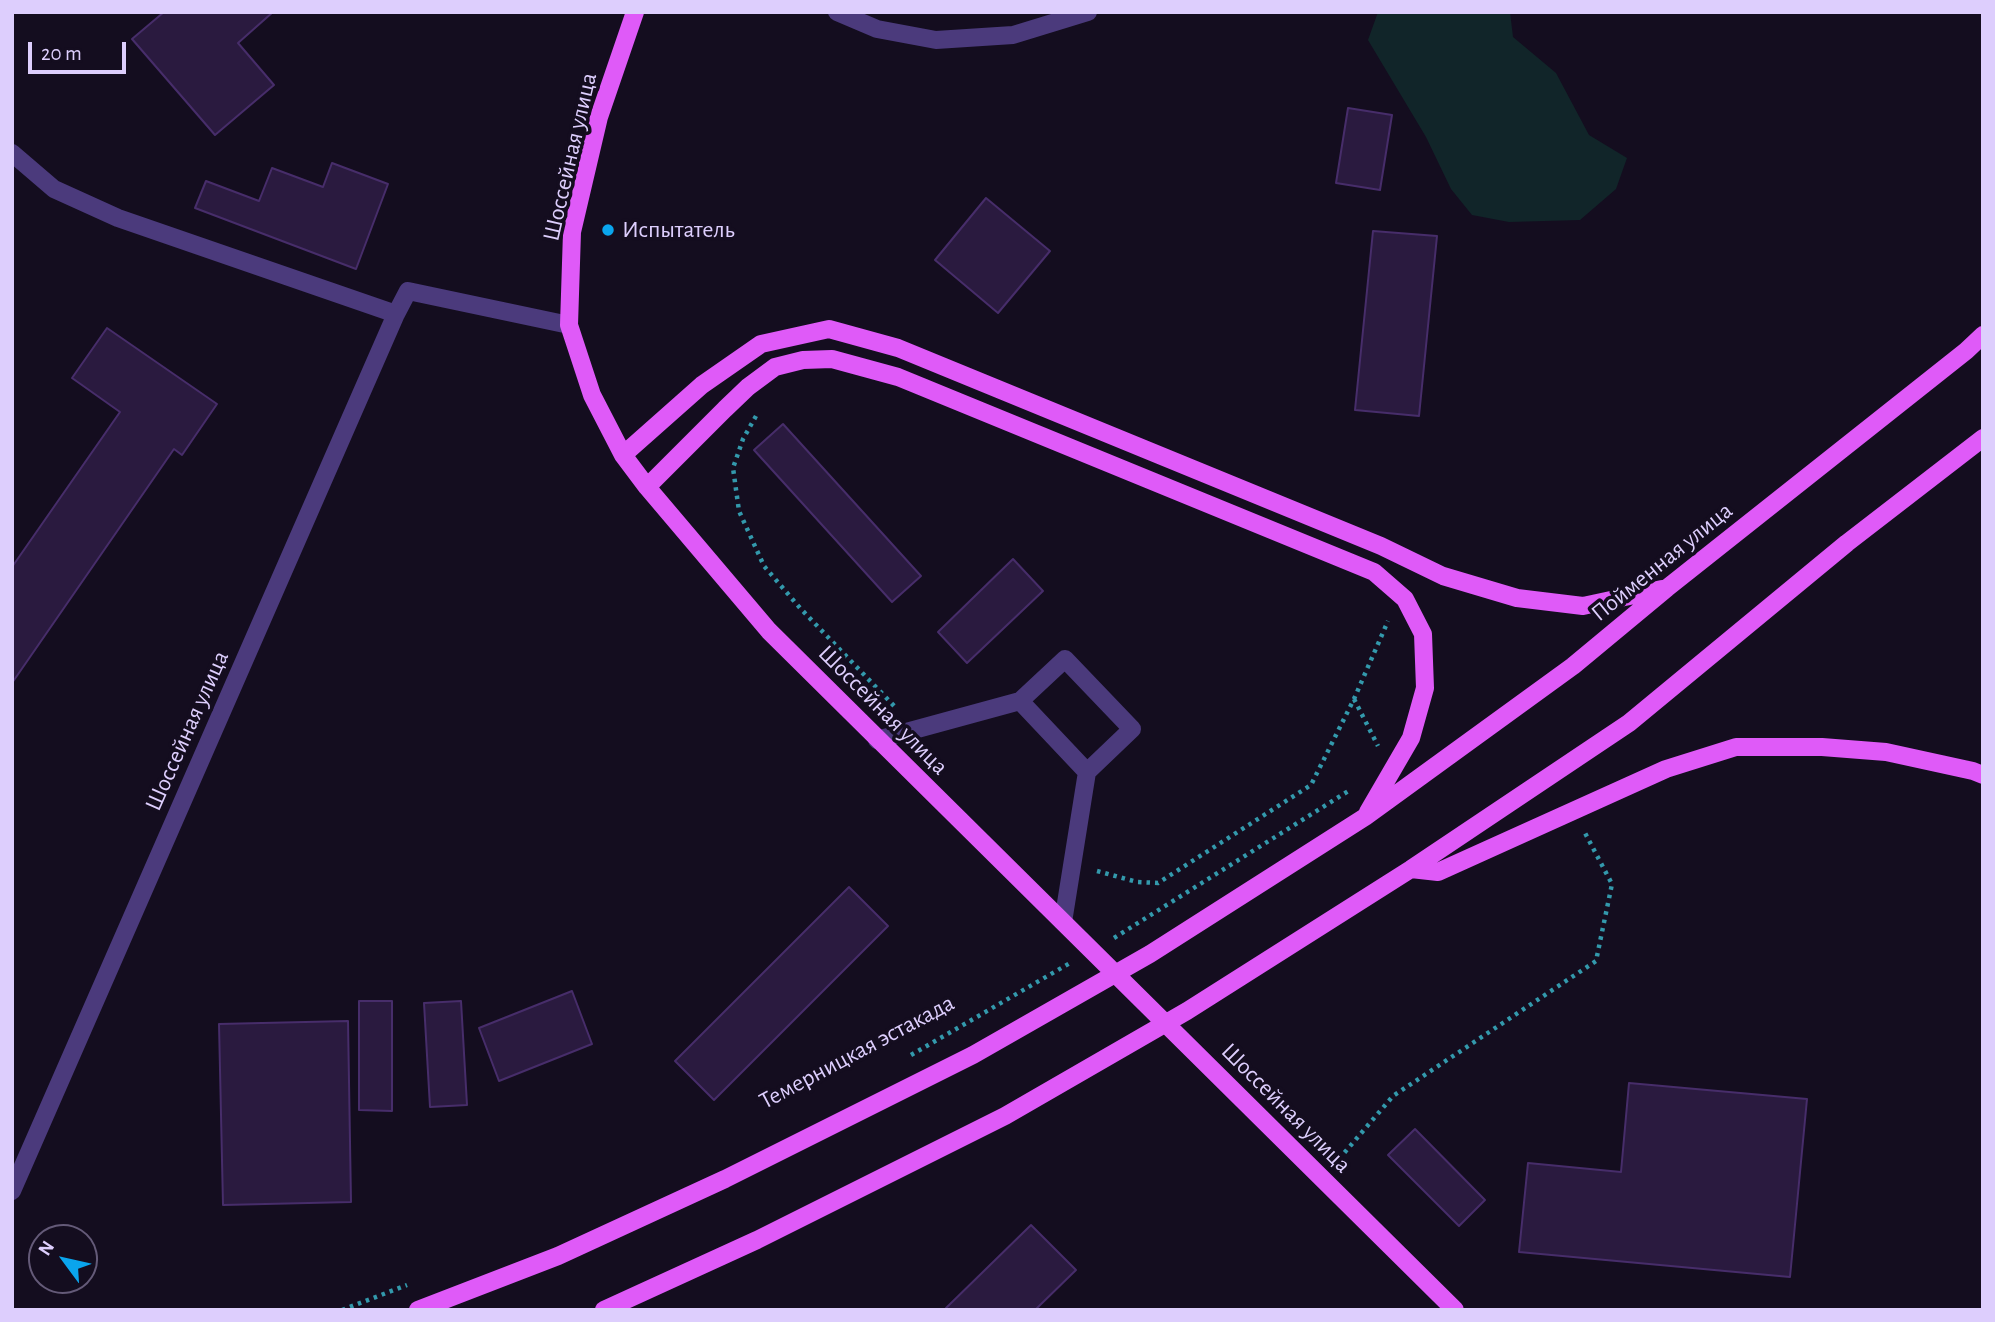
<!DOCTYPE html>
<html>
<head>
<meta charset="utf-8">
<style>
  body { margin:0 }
  #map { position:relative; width:1995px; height:1322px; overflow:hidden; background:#140d1f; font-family:"Alegreya Sans",sans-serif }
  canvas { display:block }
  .frame { position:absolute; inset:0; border:14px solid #ddcefd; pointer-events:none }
  .north { position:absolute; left:28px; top:1224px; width:70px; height:70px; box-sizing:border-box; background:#140d1f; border:2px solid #645a78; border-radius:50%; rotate:303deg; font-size:19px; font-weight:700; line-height:28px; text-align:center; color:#ddcefd }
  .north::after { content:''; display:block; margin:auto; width:24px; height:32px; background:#0aa5ed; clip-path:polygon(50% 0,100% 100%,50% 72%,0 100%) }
  .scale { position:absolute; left:28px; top:42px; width:98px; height:32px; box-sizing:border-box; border:4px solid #ddcefd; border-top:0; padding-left:9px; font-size:21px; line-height:24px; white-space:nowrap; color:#ddcefd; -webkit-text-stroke:5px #140d1f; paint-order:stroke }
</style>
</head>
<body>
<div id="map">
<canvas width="1995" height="1322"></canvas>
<div class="frame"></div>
<div class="north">N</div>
<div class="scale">20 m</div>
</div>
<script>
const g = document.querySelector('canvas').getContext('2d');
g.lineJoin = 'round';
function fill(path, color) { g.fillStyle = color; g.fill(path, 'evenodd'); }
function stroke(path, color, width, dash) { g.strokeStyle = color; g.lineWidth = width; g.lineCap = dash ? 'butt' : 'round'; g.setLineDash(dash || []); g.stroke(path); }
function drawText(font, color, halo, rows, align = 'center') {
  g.font = font + ' "Alegreya Sans",sans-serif'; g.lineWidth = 7; g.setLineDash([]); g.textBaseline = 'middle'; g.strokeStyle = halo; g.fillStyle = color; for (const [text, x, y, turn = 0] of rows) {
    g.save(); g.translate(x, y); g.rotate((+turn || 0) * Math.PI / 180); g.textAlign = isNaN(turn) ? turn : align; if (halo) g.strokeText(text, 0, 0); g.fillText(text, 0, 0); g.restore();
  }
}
fill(new Path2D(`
  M1378,12H1510L1513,37L1556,73L1589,135L1627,158L1616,189L1580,220L1509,222L1472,215L1451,189L1426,137L1368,40Z`), '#112529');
const building = new Path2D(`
  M164,12H273L238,43L274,85L215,135L132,39Z
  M1348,108L1392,115L1380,190L1336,183Z
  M332,163L388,184L356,269L195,208L206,181L259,201L272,168L323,187Z
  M986,198L1050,251L998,313L935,260Z
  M1373,231L1437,236L1419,416L1355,410Z
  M107,328L217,404L182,455L174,449L12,683V567L120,412L72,378Z
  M783,424L921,576L892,602L754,450Z
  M1013,559L1043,591L967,663L938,632Z
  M849,887L888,926L714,1100L675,1061Z
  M572,991L592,1044L499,1081L479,1028Z
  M359,1001H392V1111L359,1110Z
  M461,1001L467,1105L430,1107L424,1003Z
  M348,1021L351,1202L223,1205L219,1024Z
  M1629,1083L1807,1099L1790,1277L1519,1252L1528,1163L1621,1172Z
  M1415,1129L1485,1200L1459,1226L1388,1155Z
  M1031,1225L1076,1270L1035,1310H948L946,1308Z`);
fill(building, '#2a1a3f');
stroke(building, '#472d6a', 2);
stroke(new Path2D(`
  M756,416L743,439L733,468L739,511L764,566L800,608L896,708
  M1354,699L1378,746
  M1097,871L1137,882L1158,883L1311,785L1354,699L1388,621
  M1114,938L1350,790
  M911,1055L1070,963
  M1339,1159L1393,1096L1596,961L1612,884L1585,833
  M342,1310L407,1285`), '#3399ac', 4.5, [3.5, 5]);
stroke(new Path2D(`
  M837,12L877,29L936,40L1013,35L1088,12
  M12,153L54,189L118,218L396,314
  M1020,701L1065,659L1132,729L1087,772
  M877,740L1020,701L1087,772L1063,922
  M12,1191L396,314L408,291L569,325`), '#4b3a7c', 18);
stroke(new Path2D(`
  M635,12L599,117L572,232L569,325L592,395L623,455L647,487L769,631L1455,1310
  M623,455L702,385L761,344L829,329L898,348L1381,546L1443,576L1517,598L1583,606L1662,589
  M647,487L725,409L748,387L775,367L803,360L832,359L898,377L1374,572L1405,599L1423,634L1425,688L1411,738L1368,812
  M1411,869L1438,872L1666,769L1736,747H1822L1886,752L1973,771L1983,775
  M418,1310L558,1256L725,1179L973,1055L1150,954L1365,817L1573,666L1667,588L1966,351L1983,335
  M604,1310L757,1240L1005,1116L1187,1011L1411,869L1629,723L1847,543L1983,438`), '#df5af8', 18);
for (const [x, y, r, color] of [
  [608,230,7,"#0aa5ed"]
]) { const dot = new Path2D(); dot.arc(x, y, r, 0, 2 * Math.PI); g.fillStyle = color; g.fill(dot); stroke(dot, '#140d1f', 2.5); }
drawText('24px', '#ddcefd', '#140d1f', [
  ["Шоссейная улица",570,157,-77],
  ["Пойменная улица",1662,562,-39],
  ["Шоссейная улица",883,710,45],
  ["Шоссейная улица",187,731,-66],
  ["Темерницкая эстакада",857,1052,-28],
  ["Шоссейная улица",1286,1108,45]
]);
drawText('24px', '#ddcefd', '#140d1f', [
  ["Испытатель",622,230]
], 'left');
</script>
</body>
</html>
